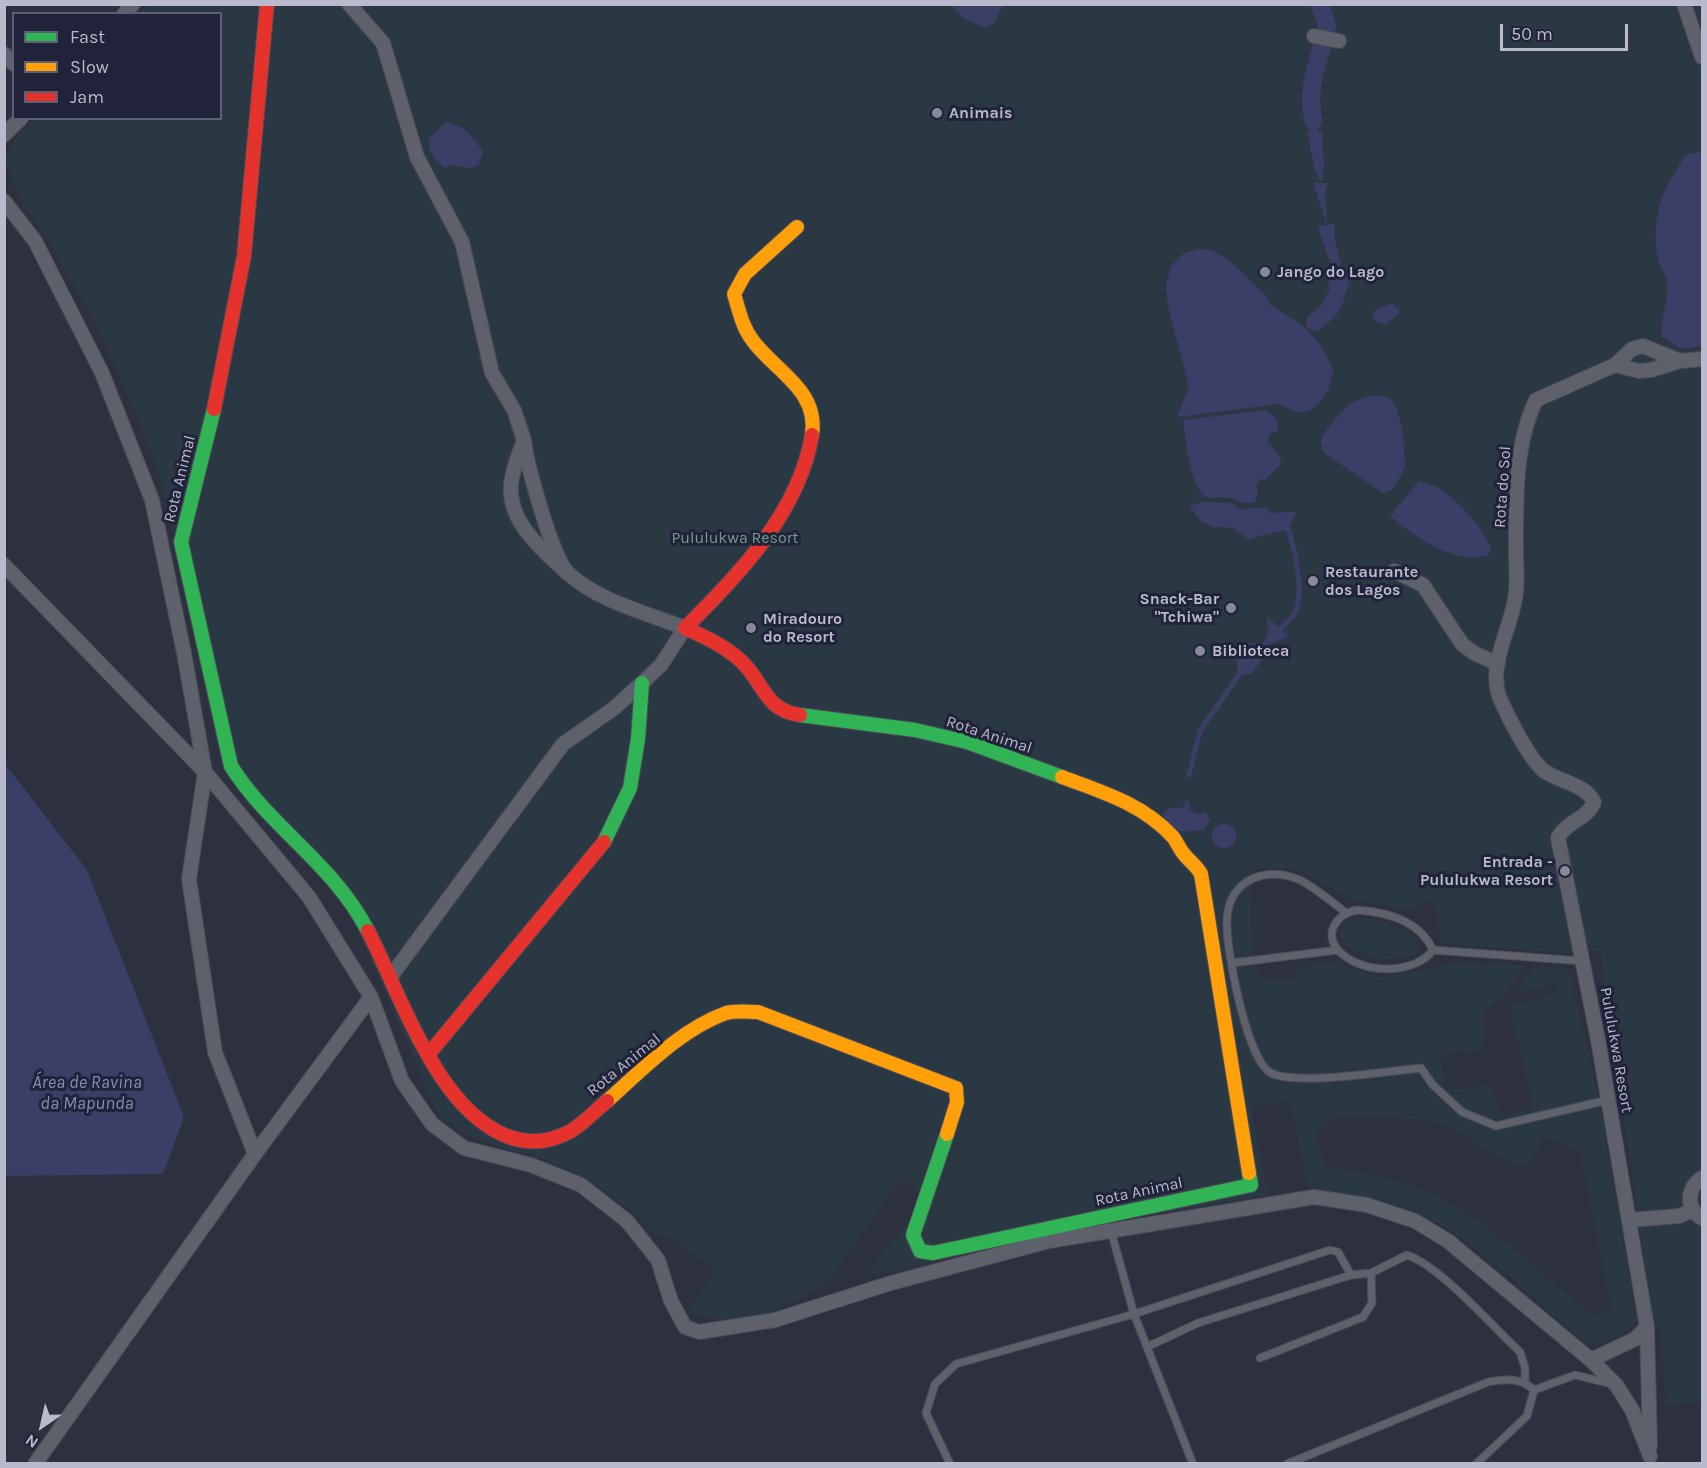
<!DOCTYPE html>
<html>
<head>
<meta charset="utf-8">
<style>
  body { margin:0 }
  #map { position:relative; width:1707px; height:1468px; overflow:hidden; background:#2d303e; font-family:Karla,sans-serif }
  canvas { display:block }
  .frame { position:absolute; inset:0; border:6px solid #b9bbcd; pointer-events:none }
  .legend { position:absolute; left:12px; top:12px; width:210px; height:108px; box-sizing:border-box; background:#202339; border:2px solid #5d6074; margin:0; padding:8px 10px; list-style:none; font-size:18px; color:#b9bbcd }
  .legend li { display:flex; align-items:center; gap:12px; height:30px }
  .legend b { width:30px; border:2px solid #5d6074 }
  .north { position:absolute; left:12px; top:1396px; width:60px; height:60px; -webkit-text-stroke:4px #202339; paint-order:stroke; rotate:214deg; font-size:16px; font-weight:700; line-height:24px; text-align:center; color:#b9bbcd }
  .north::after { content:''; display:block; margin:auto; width:21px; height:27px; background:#b9bbcd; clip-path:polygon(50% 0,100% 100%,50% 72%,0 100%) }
  .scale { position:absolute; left:1500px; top:24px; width:128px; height:27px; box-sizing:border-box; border:3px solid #b9bbcd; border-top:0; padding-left:8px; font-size:18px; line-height:21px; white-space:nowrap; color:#b9bbcd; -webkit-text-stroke:4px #202339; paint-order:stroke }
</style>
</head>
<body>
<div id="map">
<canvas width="1707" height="1468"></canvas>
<div class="frame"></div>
<ul class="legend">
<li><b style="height:8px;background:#30b455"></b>Fast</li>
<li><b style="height:8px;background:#ff9f0a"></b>Slow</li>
<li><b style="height:8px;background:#e5322d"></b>Jam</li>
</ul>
<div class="north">N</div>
<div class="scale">50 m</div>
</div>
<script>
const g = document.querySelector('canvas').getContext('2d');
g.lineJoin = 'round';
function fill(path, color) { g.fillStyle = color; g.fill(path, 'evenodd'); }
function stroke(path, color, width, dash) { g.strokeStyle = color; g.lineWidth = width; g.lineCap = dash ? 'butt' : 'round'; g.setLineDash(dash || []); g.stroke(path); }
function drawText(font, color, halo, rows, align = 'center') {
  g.font = font + ' Karla,sans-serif'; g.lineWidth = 6; g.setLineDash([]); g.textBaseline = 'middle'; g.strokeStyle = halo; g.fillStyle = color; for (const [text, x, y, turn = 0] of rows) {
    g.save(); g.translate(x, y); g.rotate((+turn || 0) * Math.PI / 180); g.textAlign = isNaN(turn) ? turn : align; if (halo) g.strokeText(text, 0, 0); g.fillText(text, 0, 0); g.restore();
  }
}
fill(new Path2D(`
  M148,5H1702V1402L1666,1405L1660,1326L1653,1325L1600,951L1565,953L1441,944L1435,902H1423L1413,910L1352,900L1303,872L1288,868H1252C1252,903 1247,944 1260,978L1265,980H1295V968L1331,962L1380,977L1464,962L1568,968L1598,1093L1637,1320C1627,1335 1604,1346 1586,1344C1540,1305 1473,1236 1419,1214C1383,1199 1345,1196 1307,1187L1290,1100L1251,1107L1268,1195L1105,1222L907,1268L865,1275L910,1221L921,1191L901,1180L828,1282L776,1311L725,1320L687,1313L716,1270L664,1234L660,1239C628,1207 597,1180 555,1164C511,1147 474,1148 438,1113L346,905L322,875L274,828L212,714L173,529L158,471L138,418L94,321L54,249L24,203L5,163L14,139L35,119L220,118V14L139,13ZM1526,966L1534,967L1517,989L1518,993L1557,984L1558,994L1509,1006L1534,1108L1506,1116L1499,1109L1490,1086L1445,1090L1441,1055L1481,1051L1484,1041V1016L1487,1009L1502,997ZM1335,1118C1368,1119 1408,1115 1440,1124C1471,1132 1496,1164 1526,1165C1536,1156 1540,1150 1541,1137L1579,1149L1611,1308L1594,1317C1545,1277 1472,1205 1413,1186C1385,1176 1353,1172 1324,1165L1316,1133Z
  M1360,917C1381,919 1409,927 1420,947L1416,954C1368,975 1309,928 1360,917Z`), '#2a3844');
fill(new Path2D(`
  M951,5H1003L994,23L985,28L964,18Z
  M1302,97H1315C1321,107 1317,119 1318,131H1322L1324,167L1321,183H1328L1325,192L1327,225L1335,224L1334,237L1342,269L1351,266C1349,291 1345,304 1322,315L1331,293L1326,274L1333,271L1318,227L1327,225L1313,183H1321L1314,166L1307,131L1312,130Z
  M446,122C465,126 473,136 483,152L479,164L471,168L451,165L445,168C435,159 429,153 428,139Z
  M1698,152L1702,155V346L1682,349L1662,336C1660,317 1670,299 1667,280C1665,273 1660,266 1658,259C1650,216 1663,189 1686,155Z
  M1199,249L1213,251L1229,260L1266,296L1272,306L1302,325L1321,346L1333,369C1331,388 1321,410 1300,413L1279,404L1177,417L1189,387L1168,306L1166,285L1171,266L1184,253Z
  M1392,303L1399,309V313L1385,325L1372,319L1375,310Z
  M1376,395L1389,398L1397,408L1403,433L1405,468L1392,490L1383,493L1327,455L1322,450L1321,439C1334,418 1349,398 1376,395Z
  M1267,410L1278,421V430L1270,434L1267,441L1280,457L1281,464L1265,480L1261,479L1256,485L1258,492L1255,502C1238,505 1242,500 1228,498C1220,496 1213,500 1205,496C1190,486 1185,437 1183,420Z
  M1419,481C1426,483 1436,485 1442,490C1459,502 1484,528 1491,549L1488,556C1453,564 1415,537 1390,516Z
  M1201,502L1232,503L1240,510L1264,507L1271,513L1297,512L1288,529C1275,534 1264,533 1250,540L1232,528L1213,527L1201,521L1189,506Z
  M1266,616L1289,636L1263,647L1268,652L1251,674H1244L1235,680C1242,657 1233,658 1220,641L1239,645L1259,643L1262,646L1269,631Z
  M5,764L87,870L184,1117L163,1174L5,1176Z
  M1187,807L1196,814L1206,812L1210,820L1204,830L1181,832L1165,821L1163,813L1171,808Z
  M1212 836a12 12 0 1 1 24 0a12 12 0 1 1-24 0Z`), '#3b3f67');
stroke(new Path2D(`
  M1276,633C1281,628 1288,622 1293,616C1306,597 1295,549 1288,529
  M1189,775L1200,731L1238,676
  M1187,807V803`), '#3b3f67', 5);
stroke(new Path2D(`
  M1313,121L1311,97L1313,79L1327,26L1320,5
  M1315,322L1329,310L1336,296`), '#3b3f67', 18);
const lane = new Path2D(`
  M1357,910C1386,912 1420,921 1433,950C1414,976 1360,974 1339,951C1322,933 1338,913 1357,910Z
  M1345,912C1330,901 1316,888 1300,880C1267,865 1229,879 1227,919C1225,947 1247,1061 1271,1073C1297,1086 1389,1071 1421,1068L1432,1084L1462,1112L1496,1126L1608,1100
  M1433,950L1583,961
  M1232,963L1338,950
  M1111,1231L1134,1314L1193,1464
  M1147,1347L1198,1323L1351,1275L1371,1273L1407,1255C1440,1266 1492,1326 1520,1352L1525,1368V1382
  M1260,1358L1363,1317L1372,1303L1371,1273
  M1534,1390L1575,1375L1608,1383
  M950,1464L926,1413L935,1384L956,1364L1134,1314L1330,1250L1338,1252L1351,1275
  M1287,1464L1488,1382C1506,1379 1520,1377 1534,1390
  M1476,1464L1527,1416L1534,1390`);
const street = new Path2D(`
  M349,4L383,43L417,157L462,242L492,373L514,410L524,440
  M1684,4L1702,57
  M124,14L133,4
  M1314,36L1339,41
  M4,54L14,64
  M4,135L21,118
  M4,201L35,241L102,373L152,500L184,653L205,772L189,879L215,1052L255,1154
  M1615,365L1639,371L1651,370L1680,361L1702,359
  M4,565L205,772L309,897L371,997L402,1081L432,1124L464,1148L531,1165L581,1185L627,1221L658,1260L671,1301L685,1327L699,1332L775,1320L891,1283L1049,1241L1314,1197L1367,1205L1415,1221L1448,1241L1591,1360L1617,1386L1632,1410L1650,1456
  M1394,571L1423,585L1462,644L1474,653L1498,664
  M391,976L563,744L613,709L642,683L661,665L685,628C647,613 600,602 569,574C552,558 527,465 524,440C519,454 512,470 511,485C508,523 542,549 567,573
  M1702,1178C1687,1188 1685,1208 1702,1218
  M1629,1220L1679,1216L1693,1210
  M1591,1360L1635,1339L1647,1327
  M1650,1446L1647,1327L1598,1040L1558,838C1566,821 1587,820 1594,802C1585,784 1560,782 1544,771C1530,760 1509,719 1501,701C1486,668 1510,631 1515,599C1518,584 1516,568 1516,553C1516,503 1514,446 1536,400L1615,365L1632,349L1643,346L1680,361
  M35,1464L255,1154L371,997`);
const fast = new Path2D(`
  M214,409L181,542L231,766C270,828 332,862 368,931
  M800,715L915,730L967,742L1062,777
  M604,842L630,788L638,739L642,683
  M947,1134L913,1235L920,1251L933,1253L1251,1185L1249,1173`);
const slow = new Path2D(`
  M797,227L745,274L734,294C739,310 742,327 753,341C775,371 819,390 812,435
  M1062,777C1102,792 1143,804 1173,837C1177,842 1179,848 1183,853C1189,861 1196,865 1201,874L1249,1173
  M607,1101C642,1070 681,1029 726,1013C736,1010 748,1012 758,1012L956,1088L957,1102L947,1134`);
const jam = new Path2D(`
  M214,409L244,256L267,4
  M800,715C764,710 764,682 741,661C725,646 705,637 685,628C739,575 799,512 812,435
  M368,931C389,972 404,1015 428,1055L604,842
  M428,1055C455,1104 507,1166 571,1131C584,1123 595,1111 607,1101`);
stroke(lane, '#4a4c57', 9);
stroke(street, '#4a4c57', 16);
stroke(fast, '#4a4c57', 16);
stroke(slow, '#4a4c57', 16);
stroke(jam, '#4a4c57', 16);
stroke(lane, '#5e606b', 7);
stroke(street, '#5e606b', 14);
stroke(fast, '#30b455', 14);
stroke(slow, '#ff9f0a', 14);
stroke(jam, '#e5322d', 14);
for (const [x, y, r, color] of [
  [937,113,6,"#888a9b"],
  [1265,272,6,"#888a9b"],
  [1313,581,6,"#888a9b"],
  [1231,608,6,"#888a9b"],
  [751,628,6,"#888a9b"],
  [1200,651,6,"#888a9b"],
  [1565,871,6,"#888a9b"]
]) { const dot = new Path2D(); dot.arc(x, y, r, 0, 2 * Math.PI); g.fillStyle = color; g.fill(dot); stroke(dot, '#202339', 2); }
drawText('bold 16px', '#b9bbcd', '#202339', [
  ["Animais",949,113],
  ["Jango do Lago",1277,272],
  ["Restaurante",1325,572],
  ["dos Lagos",1325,590],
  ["Snack-Bar",1219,599,"right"],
  ["\"Tchiwa\"",1219,617,"right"],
  ["Miradouro",763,619],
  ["do Resort",763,637],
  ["Biblioteca",1212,651],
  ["Entrada -",1553,862,"right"],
  ["Pululukwa Resort",1553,880,"right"]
], 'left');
drawText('16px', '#b9bbcd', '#202339', [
  ["Rota Animal",180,479,-76],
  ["Rota do Sol",1503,487,-86],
  ["Rota Animal",989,735,18],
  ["Pululukwa Resort",1616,1050,80],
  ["Rota Animal",624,1065,-39],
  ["Rota Animal",1139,1192,-12]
]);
drawText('16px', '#719e89', '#202339', [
  ["Pululukwa Resort",735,538]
]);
drawText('italic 18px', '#888db8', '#202339', [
  ["Área de Ravina",87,1083],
  ["da Mapunda",87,1104]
]);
</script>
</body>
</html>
